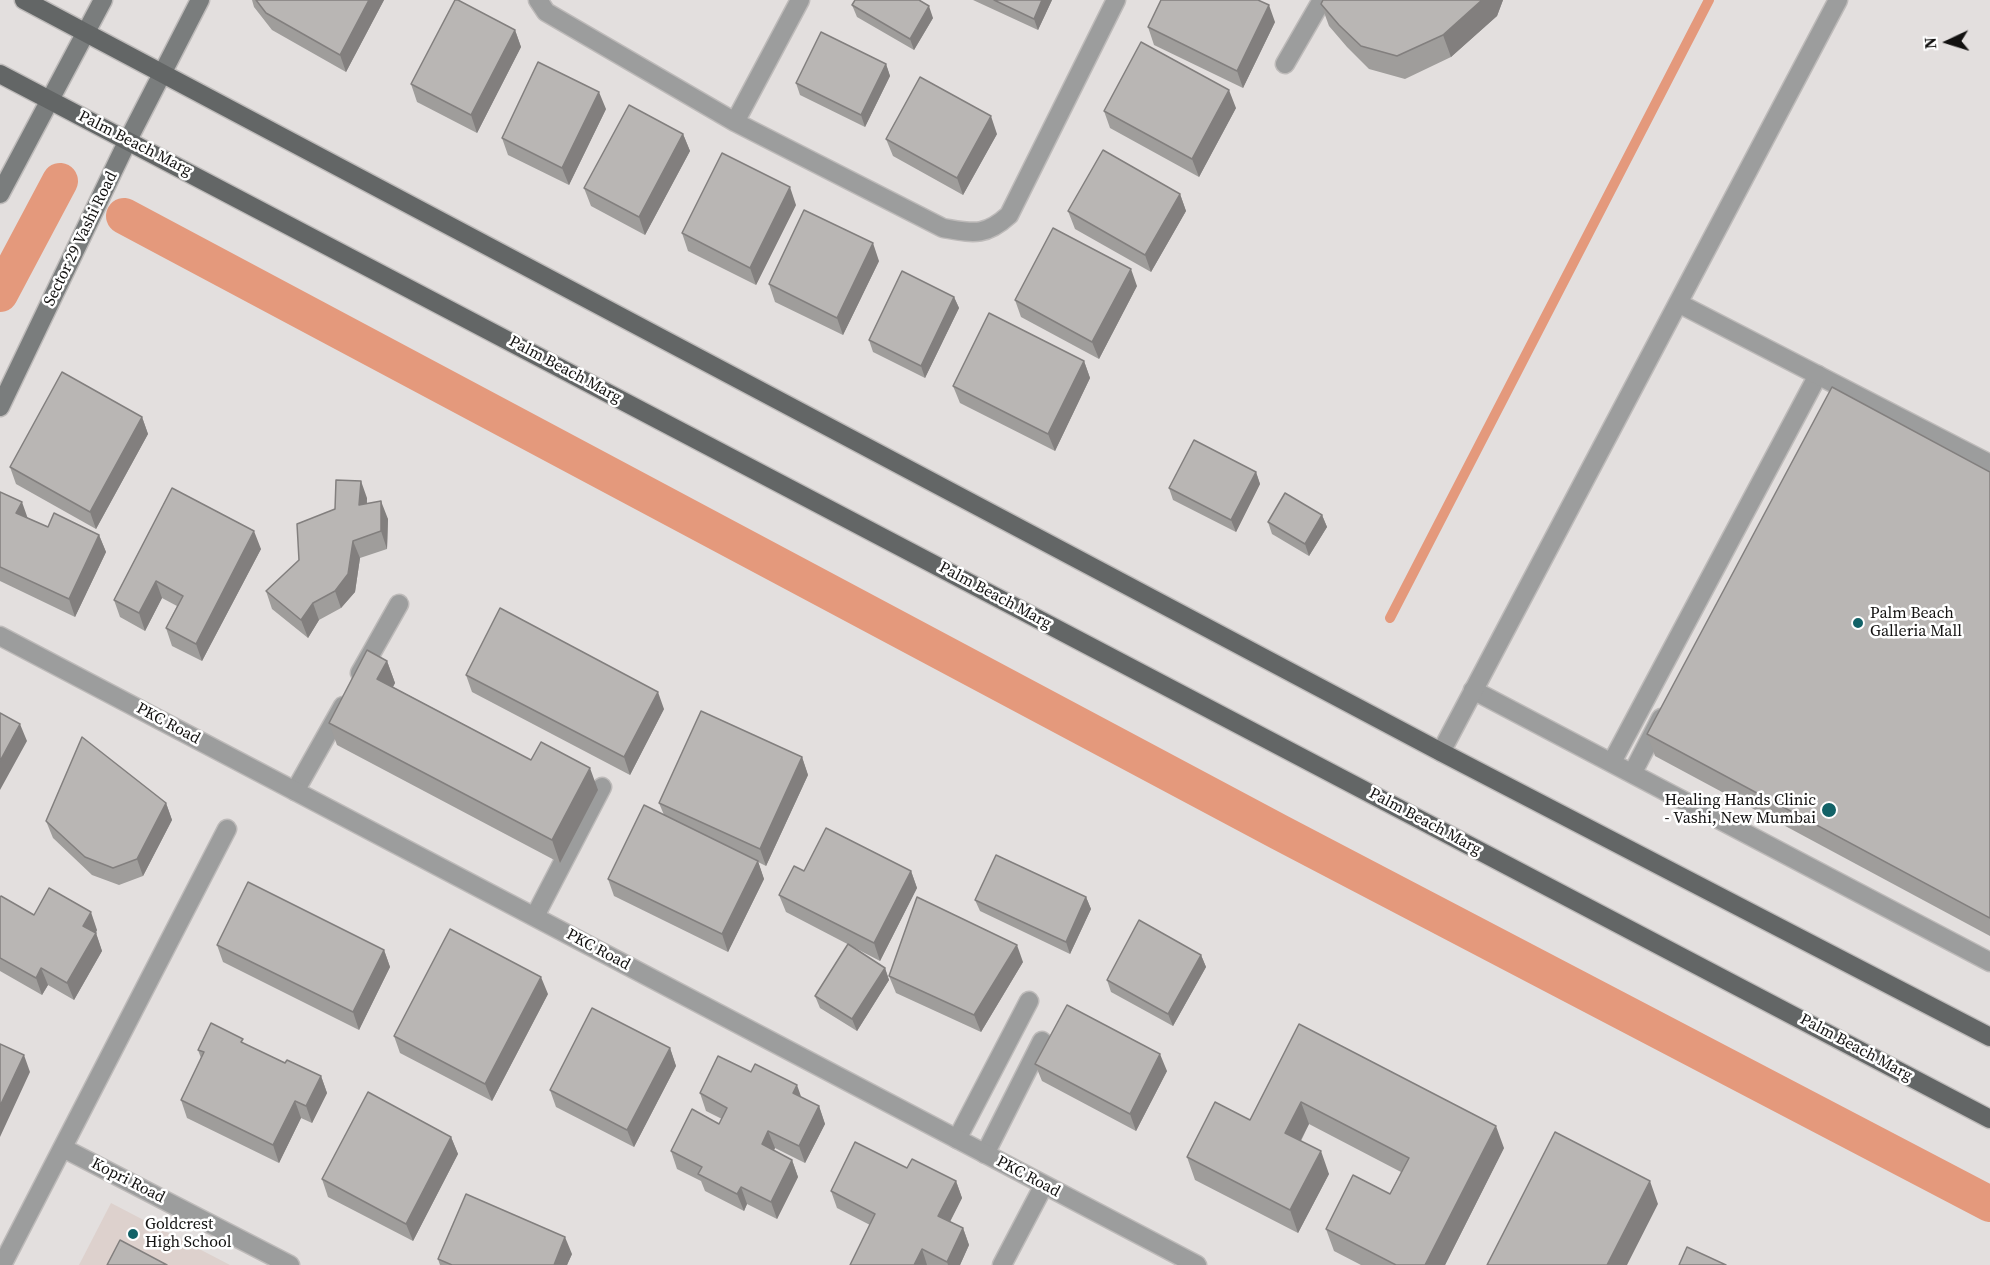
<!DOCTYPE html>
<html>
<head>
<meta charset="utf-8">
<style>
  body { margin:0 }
  #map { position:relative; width:1990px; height:1265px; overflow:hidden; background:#e3dfde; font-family:"Source Serif 4",serif }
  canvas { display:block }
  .north { position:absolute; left:1918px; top:12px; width:60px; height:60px; -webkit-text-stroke:4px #fff; paint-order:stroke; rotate:266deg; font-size:16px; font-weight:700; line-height:24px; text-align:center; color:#121110 }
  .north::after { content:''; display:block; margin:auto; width:21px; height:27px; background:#121110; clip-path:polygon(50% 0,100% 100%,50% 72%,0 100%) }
</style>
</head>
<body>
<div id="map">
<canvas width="1990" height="1265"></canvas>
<div class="north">N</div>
</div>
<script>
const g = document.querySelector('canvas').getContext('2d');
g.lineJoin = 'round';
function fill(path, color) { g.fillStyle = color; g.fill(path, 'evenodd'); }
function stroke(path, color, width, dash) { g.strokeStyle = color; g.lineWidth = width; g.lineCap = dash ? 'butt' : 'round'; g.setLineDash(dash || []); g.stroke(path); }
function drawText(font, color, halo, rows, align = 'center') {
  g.font = font + ' "Source Serif 4",serif'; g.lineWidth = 5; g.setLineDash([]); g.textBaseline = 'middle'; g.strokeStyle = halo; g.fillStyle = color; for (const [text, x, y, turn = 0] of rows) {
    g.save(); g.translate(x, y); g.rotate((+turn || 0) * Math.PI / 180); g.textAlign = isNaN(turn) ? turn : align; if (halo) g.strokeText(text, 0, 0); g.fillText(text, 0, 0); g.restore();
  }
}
fill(new Path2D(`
  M111,1203L230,1265H79Z`), '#ddd1cd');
stroke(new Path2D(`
  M1390,618L1709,0`), '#e4997c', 10);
stroke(new Path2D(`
  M124,216L1279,832L1990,1204
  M0,294L60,181`), '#e4997c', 36);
const service = new Path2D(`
  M360,673L399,604
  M1473,690L1990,962
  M1612,762L1818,375
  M1633,772L1661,718
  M295,791L343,706
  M535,916L602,787
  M957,1139L1029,1001
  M985,1154L1042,1041`);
const minor = new Path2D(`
  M538,0L546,12L735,122L943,228C973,233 985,237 1009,215L1116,0
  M1285,64L1322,0
  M735,122L800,0
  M1678,303L1990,464
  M0,636L1197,1265
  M1441,752L1838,0
  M63,1148L290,1265
  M2,1265L227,829
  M1002,1265L1044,1185`);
const secondary = new Path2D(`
  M0,194L103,0
  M0,407L128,140L200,0`);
const primary = new Path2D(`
  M24,0L1441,752L1990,1037
  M0,74L1990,1119`);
stroke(service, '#bdbab9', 21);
stroke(minor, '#bdbab9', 21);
stroke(secondary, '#bdbab9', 21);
stroke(primary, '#bdbab9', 21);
stroke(service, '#9c9d9d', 18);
stroke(minor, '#9c9d9d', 18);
stroke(secondary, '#7a7d7d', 18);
stroke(primary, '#636666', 18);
fill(new Path2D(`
  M252,0H384L346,72L272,30L254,7Z
  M973,0H1052L1038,30Z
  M1323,0H1503L1497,16L1451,57L1405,79L1369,69L1347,47L1329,26L1321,4Z
  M852,5L933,18L914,50L857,17Z
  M1275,22L1243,88L1154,45L1148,27Z
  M515,30L521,47L477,133L417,102L411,84Z
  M886,64L890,76L865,127L800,95L796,83Z
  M1236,108L1199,177L1110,128L1104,111Z
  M606,109L569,185L508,155L502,138Z
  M683,134L690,151L645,235L591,206L584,188Z
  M997,134L963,195L893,156L886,139Z
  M1180,194L1186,211L1151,272L1075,229L1068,211Z
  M796,205L756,285L688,251L682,233Z
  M879,261L843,335L775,302L769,284Z
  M1137,286L1099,359L1021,317L1015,300Z
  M954,297L959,308L925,378L873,352L869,340Z
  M1084,361L1090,378L1055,451L960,403L953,386Z
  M142,417L148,434L96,529L16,484L10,467Z
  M1256,472L1260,484L1236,532L1173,500L1169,488Z
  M1990,472V936L1655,756L1647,734Z
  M172,488L261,549L202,661L172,646L166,628L177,606L162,598L145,631L120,617L114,600Z
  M0,492L28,518L48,527L99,535L106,552L75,617L0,581Z
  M367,498V503L388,519L387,549L360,558L355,592L341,608L319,620L308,638L272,609L266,591Z
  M1322,515L1327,527L1309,556L1272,534L1268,522Z
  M387,661L395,683L393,687L531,760L598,790L560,863L337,745L329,723Z
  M466,675L664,709L630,775L472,692Z
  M802,757L808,775L766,866L758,862L764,879L728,952L614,896L608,879L664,815L659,803Z
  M166,803L172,820L143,876L119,885L92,875L53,838L46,821Z
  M804,871H911L917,888L880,961L786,912L779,895Z
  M0,897L34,915L97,930L96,933L102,951L74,1000L48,985L42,995L0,971Z
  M1086,897L1091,909L1070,954L980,911L975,900Z
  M217,945L384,950L390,967L359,1030L223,962Z
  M1201,955L1206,967L1173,1026L1111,992L1107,980Z
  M1023,962L981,1032L896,993L889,976Z
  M885,968L889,980L857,1031L820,1008L815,996Z
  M548,994L492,1101L400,1053L394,1036Z
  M1299,1024L1504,1148L1445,1265H1361L1334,1251L1326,1229L1390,1194L1401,1172L1309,1124L1301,1141L1329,1174L1298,1233L1195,1180L1187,1157L1250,1120Z
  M244,1044L285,1063L321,1076L327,1093L312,1123L301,1118L279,1163L187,1118L181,1100L201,1058L198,1050Z
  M670,1048L676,1066L634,1147L556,1107L550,1090Z
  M1035,1064L1167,1071L1136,1131L1042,1081Z
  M700,1093L801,1097L819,1106L825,1124L805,1163L775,1148L774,1150L792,1160L798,1177L777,1219L747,1204L744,1211L705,1191L701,1181L677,1169L671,1151L719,1124L722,1119L706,1111Z
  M451,1137L458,1154L413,1241L328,1197L322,1179Z
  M907,1168L956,1181L962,1198L950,1222L963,1228L969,1245L960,1265H850L870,1225L837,1208L831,1191Z
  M572,1254L567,1265H440L438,1259Z`), '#9f9d9b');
fill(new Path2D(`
  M369,0H384L346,72L340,55Z
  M1042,0H1052L1038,30L1034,19Z
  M1482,0H1503L1497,16L1451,57L1443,35Z
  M1269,5L1275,22L1243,88L1237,71Z
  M929,6L933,18L914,50L910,39Z
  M515,30L521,47L477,133L471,115Z
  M886,64L890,76L865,127L861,115Z
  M1229,90L1236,108L1199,177L1192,159Z
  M599,92L606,109L569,185L562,168Z
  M991,116L997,134L963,195L957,178Z
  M683,134L690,151L645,235L639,217Z
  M790,187L796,205L756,285L750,268Z
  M1180,194L1186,211L1151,272L1145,255Z
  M873,243L879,261L843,335L837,318Z
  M1131,269L1137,286L1099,359L1092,342Z
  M954,297L959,308L925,378L921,366Z
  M1084,361L1090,378L1055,451L1048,434Z
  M142,417L148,434L96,529L90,512Z
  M1256,472L1260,484L1236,532L1231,520Z
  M361,481L367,498L366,522L359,505Z
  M381,501L388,519L387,549L381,531Z
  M22,502L28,519L16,513Z
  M1322,515L1327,527L1309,556L1305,544Z
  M254,531L261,549L202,661L196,644Z
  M99,535L106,552L75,617L69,599Z
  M353,541L360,558L355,592L341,608L335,591Z
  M156,581L162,598L145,631L139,613Z
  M313,603L319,620L308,638L301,620Z
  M387,661L395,683L385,701L377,679Z
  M658,692L664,709L630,775L624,757Z
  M20,724L27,741L0,790V761Z
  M802,757L808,775L766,866L760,849Z
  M590,768L598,790L560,863L552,840Z
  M166,803L172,820L143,876L137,859Z
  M758,861L764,879L728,952L722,934Z
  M911,871L917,888L880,961L874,943Z
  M1086,897L1091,909L1070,954L1066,942Z
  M91,912L97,930L90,943L83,926Z
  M96,933L102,951L74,1000L67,983Z
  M1017,945L1023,962L981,1032L974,1015Z
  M384,950L390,967L359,1030L353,1012Z
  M1201,955L1206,967L1173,1026L1168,1014Z
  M41,968L48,985L42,995L36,978Z
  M885,968L889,980L857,1031L852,1019Z
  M541,977L548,994L492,1101L485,1084Z
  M670,1048L676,1066L634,1147L627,1130Z
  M1160,1054L1167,1071L1136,1131L1130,1114Z
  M24,1055L30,1072L0,1137V1106Z
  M321,1076L327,1093L312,1123L306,1106Z
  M797,1085L803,1102L793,1093Z
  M295,1101L301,1118L279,1163L273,1145Z
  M1301,1102L1309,1124L1293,1155L1285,1133Z
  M819,1106L825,1124L805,1163L799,1146Z
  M1496,1126L1504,1148L1445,1265H1425Z
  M768,1131L775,1148L768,1162L762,1144Z
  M451,1137L458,1154L413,1241L406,1224Z
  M1321,1151L1329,1174L1298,1233L1290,1210Z
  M792,1160L798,1177L777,1219L771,1202Z
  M956,1181L962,1198L944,1233L938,1216Z
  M1650,1181L1658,1204L1627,1265H1607Z
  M741,1187L747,1204L744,1211L737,1194Z
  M963,1228L969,1245L960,1265H948L947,1262Z
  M565,1237L572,1254L567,1265H554Z
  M922,1249L927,1265H914Z`), '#827f7e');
const building = new Path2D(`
  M256,0H369L340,55L266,13Z
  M455,0H458L515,30L471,115L411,84Z
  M855,0H919L929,6L910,39L852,5Z
  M994,0H1042L1034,19Z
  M1161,0H1258L1269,5L1237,71L1148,27Z
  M1323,0H1482L1443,35L1397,56L1361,46L1339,25L1321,4Z
  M821,32L886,64L861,115L796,83Z
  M1141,42L1229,90L1192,159L1104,111Z
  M538,62L599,92L562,168L502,138Z
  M920,77L991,116L957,178L886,139Z
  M629,105L683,134L639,217L584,188Z
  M1103,150L1180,194L1145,255L1068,211Z
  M722,153L790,187L750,268L682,233Z
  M804,210L873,243L837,318L769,284Z
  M1053,228L1131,269L1092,342L1015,300Z
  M902,271L954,297L921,366L869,340Z
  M989,313L1084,361L1048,434L953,386Z
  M62,372L142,417L90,512L10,467Z
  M1832,387L1990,472V918L1647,734Z
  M1194,440L1256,472L1231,520L1169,488Z
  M336,480L361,481L359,505L381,501V531L353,541L348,574L335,591L313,603L301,620L266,591L299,560L297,524L335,509Z
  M172,488L254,531L196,644L166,628L183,596L156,581L139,613L114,600Z
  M0,492L22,502L16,513L48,527L54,513L99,535L69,599L0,567Z
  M1285,493L1322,515L1305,544L1268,522Z
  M500,608L658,692L624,757L466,675Z
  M367,650L387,661L377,679L531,760L541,742L590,768L552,840L329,723Z
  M701,711L802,757L760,849L659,803Z
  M0,713L20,724L0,761Z
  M82,737L166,803L137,859L113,868L85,857L46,821Z
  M644,805L758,861L722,934L608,879Z
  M826,828L911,871L874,943L779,895L794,866L804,871Z
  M996,855L1086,897L1066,942L975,900Z
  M248,882L384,950L353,1012L217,945Z
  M49,888L91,912L83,926L96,933L67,983L41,968L36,978L0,958V897L1,896L34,915Z
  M917,897L1017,945L974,1015L889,976Z
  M1139,920L1201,955L1168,1014L1107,980Z
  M450,929L541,977L485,1084L394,1036Z
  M848,944L885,968L852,1019L815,996Z
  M1067,1005L1160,1054L1130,1114L1035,1064Z
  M592,1008L670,1048L627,1130L550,1090Z
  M211,1023L243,1039L241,1042L285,1063L287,1060L321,1076L306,1106L295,1101L273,1145L181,1100L204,1052L198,1050Z
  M1299,1024L1496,1126L1425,1265H1396L1326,1229L1353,1175L1390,1194L1409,1158L1301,1102L1285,1133L1321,1151L1290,1210L1187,1157L1215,1102L1250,1120Z
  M0,1044L24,1055L0,1106Z
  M718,1056L751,1072L755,1064L797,1085L793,1093L819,1106L799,1146L768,1131L762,1144L792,1160L771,1202L741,1187L737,1194L698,1174L702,1167L671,1151L692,1109L719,1124L727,1108L700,1093Z
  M368,1092L451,1137L406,1224L322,1179Z
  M1555,1132L1650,1181L1607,1265H1487Z
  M855,1142L907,1168L912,1159L956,1181L938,1216L963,1228L947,1262L922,1249L914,1265H850L875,1214L831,1191Z
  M466,1194L565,1237L554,1265H452L438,1259Z
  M120,1240L167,1265H107Z
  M1687,1247L1726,1265H1679Z`);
fill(building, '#b9b6b4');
stroke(building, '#827f7e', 1.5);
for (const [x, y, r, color] of [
  [1858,623,6,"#126267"],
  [1829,810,8,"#126267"],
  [133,1234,6,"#126267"]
]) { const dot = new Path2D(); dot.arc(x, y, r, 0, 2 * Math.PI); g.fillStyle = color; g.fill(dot); stroke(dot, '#fff', 2); }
drawText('16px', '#121110', '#fff', [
  ["Palm Beach Marg",135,144,27],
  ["Sector 29 Vashi Road",81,239,-64],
  ["Palm Beach Marg",565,370,28],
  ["Palm Beach Marg",995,596,28],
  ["PKC Road",168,724,28],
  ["Palm Beach Marg",1425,822,28],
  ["PKC Road",598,950,28],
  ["Palm Beach Marg",1856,1048,28],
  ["PKC Road",1028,1177,28],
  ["Kopri Road",128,1181,27]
]);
drawText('16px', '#121110', '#fff', [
  ["Palm Beach",1870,614],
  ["Galleria Mall",1870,632],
  ["Healing Hands Clinic",1816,801,"right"],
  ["- Vashi, New Mumbai",1816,819,"right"],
  ["Goldcrest",145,1225],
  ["High School",145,1243]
], 'left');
</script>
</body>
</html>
